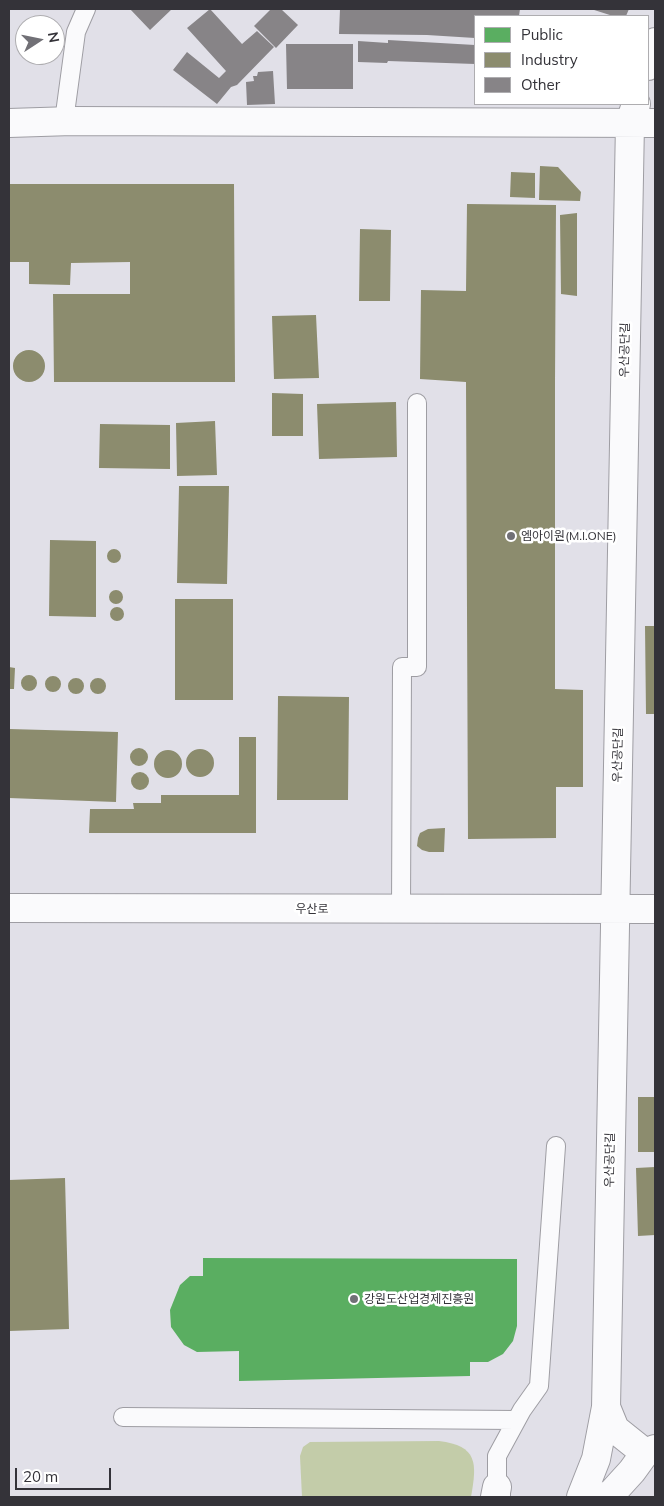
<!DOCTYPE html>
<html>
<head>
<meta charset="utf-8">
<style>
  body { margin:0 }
  #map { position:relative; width:664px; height:1506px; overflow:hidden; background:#e1e0e8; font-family:Mulish,sans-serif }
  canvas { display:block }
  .frame { position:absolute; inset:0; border:10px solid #343339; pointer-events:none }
  .legend { position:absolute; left:474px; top:15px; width:175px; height:90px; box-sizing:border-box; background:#fff; border:1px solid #aeadb0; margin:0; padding:6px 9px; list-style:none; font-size:15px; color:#343339 }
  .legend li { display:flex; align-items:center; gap:10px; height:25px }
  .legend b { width:25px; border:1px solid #aeadb0 }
  .north { position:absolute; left:15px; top:15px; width:50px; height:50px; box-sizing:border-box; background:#fff; border:1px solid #aeadb0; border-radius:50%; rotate:79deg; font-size:14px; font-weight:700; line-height:20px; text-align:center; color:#343339 }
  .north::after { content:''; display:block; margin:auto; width:18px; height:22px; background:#717076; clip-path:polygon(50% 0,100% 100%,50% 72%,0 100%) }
  .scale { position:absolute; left:15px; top:1468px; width:96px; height:22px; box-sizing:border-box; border:2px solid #343339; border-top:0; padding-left:6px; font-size:15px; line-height:18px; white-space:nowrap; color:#343339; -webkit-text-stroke:4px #fff; paint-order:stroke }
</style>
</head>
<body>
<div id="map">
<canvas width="664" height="1506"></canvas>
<div class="frame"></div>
<ul class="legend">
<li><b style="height:14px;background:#5aae61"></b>Public</li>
<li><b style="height:14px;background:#8c8c6e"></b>Industry</li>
<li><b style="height:14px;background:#878487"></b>Other</li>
</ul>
<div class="north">N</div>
<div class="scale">20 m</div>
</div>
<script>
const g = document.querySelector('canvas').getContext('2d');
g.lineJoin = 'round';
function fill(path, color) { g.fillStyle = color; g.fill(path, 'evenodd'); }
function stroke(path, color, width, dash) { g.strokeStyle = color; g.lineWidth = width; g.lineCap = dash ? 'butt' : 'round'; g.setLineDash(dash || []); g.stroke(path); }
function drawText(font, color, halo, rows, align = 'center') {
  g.font = font + ' Mulish,"Noto Sans KR",sans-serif'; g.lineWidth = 5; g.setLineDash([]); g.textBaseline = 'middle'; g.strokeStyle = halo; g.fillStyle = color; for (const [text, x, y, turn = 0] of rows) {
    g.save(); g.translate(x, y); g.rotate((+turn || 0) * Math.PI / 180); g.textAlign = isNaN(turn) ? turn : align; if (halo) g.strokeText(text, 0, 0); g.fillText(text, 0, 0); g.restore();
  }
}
fill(new Path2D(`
  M439,1441C478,1446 477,1463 471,1497H302L300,1456L303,1447L310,1442Z`), '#c3cca9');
fill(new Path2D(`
  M203,1258L517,1259V1326L513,1341L503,1354L488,1362H470V1376L239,1381V1351L197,1352L184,1345L171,1327L170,1310L180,1285L190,1276H203Z`), '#5aae61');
fill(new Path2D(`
  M540,166L558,167L581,192L580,201L539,200Z
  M511,172L535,173V198L510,197Z
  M9,184H234L235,382H54L53,294H130V262L71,263L70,285L29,284V262H9Z
  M467,204L556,205L555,382V689L583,690V787H556V838L468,839L466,382L420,379L421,290L466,291Z
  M577,213V296L561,294L560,215Z
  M360,229L391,230L390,301H359Z
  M316,315L319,378L274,379L272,316Z
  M13 366a16 16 0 1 1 32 0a16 16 0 1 1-32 0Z
  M272,393L303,394V436H272Z
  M396,402L397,457L319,459L317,404Z
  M215,421L217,475L177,476L176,423Z
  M100,424L170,425V469L99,468Z
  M179,486H229L227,584L177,583Z
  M50,540L96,541V617L49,616Z
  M107 556a7 7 0 1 1 14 0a7 7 0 1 1-14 0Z
  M109 597a7 7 0 1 1 14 0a7 7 0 1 1-14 0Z
  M175,599H233V700H175Z
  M110 614a7 7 0 1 1 14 0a7 7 0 1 1-14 0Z
  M645,626H655V714H646Z
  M9,667L15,668L14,689H9Z
  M21 683a8 8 0 1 1 16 0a8 8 0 1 1-16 0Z
  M45 684a8 8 0 1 1 16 0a8 8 0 1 1-16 0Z
  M90 686a8 8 0 1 1 16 0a8 8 0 1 1-16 0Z
  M68 686a8 8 0 1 1 16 0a8 8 0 1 1-16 0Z
  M278,696L349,697L348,800H277Z
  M9,729L118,732L116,802L9,798Z
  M239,737H256V833H89L90,809H134L133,803H161V795H239Z
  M130 757a9 9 0 1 1 18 0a9 9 0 1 1-18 0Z
  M186 763a14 14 0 1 1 28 0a14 14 0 1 1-28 0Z
  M154 764a14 14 0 1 1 28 0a14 14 0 1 1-28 0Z
  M131 781a9 9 0 1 1 18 0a9 9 0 1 1-18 0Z
  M445,828L444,852H429L422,850L417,846L418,838L420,833L428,829Z
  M638,1097H655V1152H638Z
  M655,1167V1235L638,1236L636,1168Z
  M65,1178L69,1329L9,1331V1180Z`), '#8c8c6e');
fill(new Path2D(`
  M130,9H172L150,30Z
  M210,9L242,44L257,31L274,47L237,85L231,87L217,104L173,70L187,52L219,78L226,71L187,28Z
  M271,9H281L298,25L276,48L254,26Z
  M340,9H520L519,16H475V38L427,35L339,34Z
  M591,9H629L626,16H613Z
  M388,40L475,45V64L388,61L387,63L358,62V41L388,43Z
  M286,44H353V89H287Z
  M273,71L275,104L247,105L246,82L254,81L253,76H257L258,72Z`), '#878487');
const service = new Path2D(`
  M64,121L76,32L86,9
  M401,910L402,667H417V403
  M123,1417L516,1420
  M501,1495L497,1487V1456L522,1410L539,1386L556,1146`);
const tertiary = new Path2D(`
  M648,66L655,42
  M9,123L72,121L655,123
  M9,908L655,909
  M606,1407L615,1429L645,1453
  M495,1497L497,1487
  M581,1497L596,1459L606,1407L630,123L636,104
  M605,1497L612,1493L632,1471L645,1453L655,1449`);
stroke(service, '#9e9da3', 20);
stroke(tertiary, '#9e9da3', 30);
stroke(service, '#fafafc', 18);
stroke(tertiary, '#fafafc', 28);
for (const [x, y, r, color] of [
  [511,536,5,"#717076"],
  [354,1299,5,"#717076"]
]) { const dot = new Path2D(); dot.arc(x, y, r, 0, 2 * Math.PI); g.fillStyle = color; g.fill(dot); stroke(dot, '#fff', 2); }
drawText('12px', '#343339', '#fff', [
  ["우산공단길",625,350,-89],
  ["우산공단길",618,755,-89],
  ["우산로",312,909],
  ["우산공단길",610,1160,-89]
]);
drawText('12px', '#343339', '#fff', [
  ["엠아이원(M.I.ONE)",521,536],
  ["강원도산업경제진흥원",364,1299]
], 'left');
</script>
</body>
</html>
